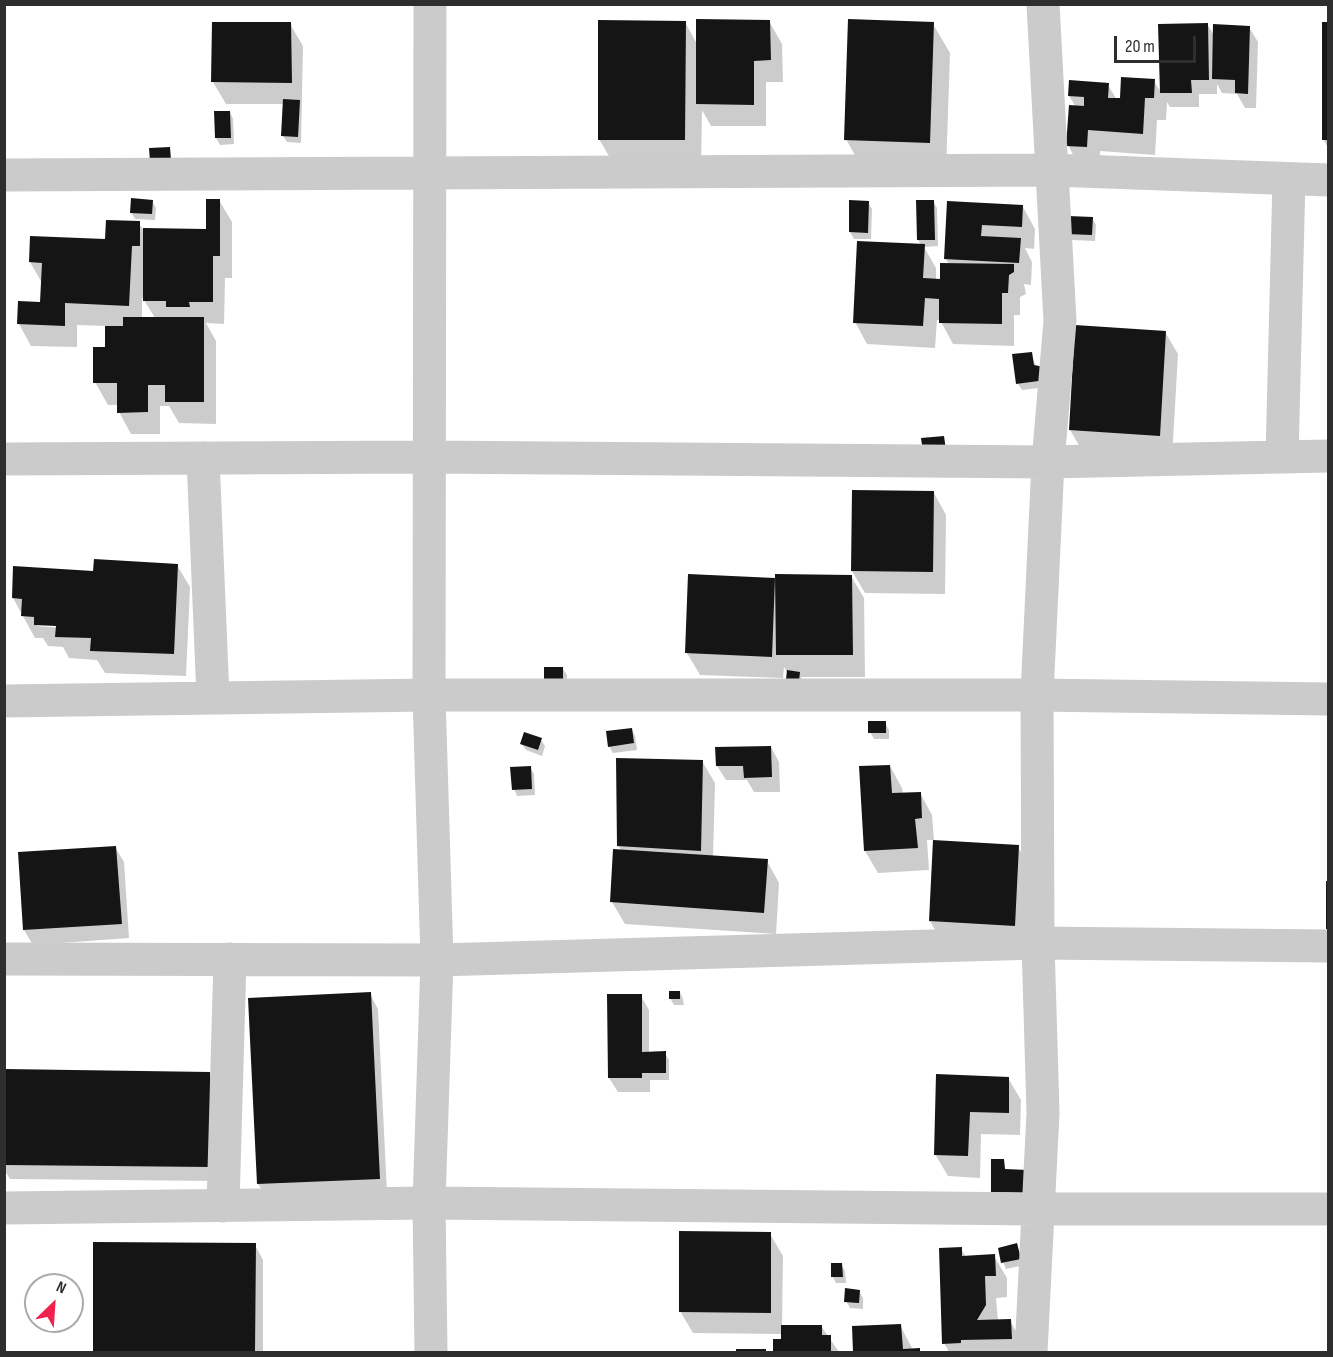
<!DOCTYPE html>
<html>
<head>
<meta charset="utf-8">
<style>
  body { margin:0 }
  #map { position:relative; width:1333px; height:1357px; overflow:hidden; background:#fff; font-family:"Sofia Sans Condensed",sans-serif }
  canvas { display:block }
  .frame { position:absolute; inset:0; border:6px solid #2e2e2e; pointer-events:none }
  .north { position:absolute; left:24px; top:1273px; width:60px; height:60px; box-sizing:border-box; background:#fff; border:2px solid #ababab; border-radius:50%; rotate:25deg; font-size:16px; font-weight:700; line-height:24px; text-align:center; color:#2e2e2e }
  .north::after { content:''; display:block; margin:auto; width:21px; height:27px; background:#f1234e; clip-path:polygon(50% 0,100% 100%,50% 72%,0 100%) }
  .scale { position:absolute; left:1114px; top:36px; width:82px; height:27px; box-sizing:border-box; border:3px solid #2e2e2e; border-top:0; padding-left:8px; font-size:18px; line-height:21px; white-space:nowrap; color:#2e2e2e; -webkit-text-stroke:4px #fff; paint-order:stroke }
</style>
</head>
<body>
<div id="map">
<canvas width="1333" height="1357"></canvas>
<div class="frame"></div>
<div class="north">N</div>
<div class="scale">20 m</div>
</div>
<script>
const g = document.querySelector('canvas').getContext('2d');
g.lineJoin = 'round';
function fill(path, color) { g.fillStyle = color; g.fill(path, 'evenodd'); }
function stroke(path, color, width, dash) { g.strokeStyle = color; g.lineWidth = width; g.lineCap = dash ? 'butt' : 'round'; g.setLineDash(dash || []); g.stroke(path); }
fill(new Path2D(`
  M769,21L782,44L783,82H766V126H711L702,110L701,169L616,168L599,139L685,22L697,44Z
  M1323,23H1328V148L1323,139Z
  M290,24L303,46L301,143L287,142L283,136L284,104H226L213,82Z
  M933,24L950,53L946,172L862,168L846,139Z
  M1207,24L1215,37L1249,27L1258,42L1256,108H1245L1237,94L1222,93L1217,84V94H1199V107H1170L1167,102L1166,120H1157L1155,155L1100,151L1099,169L1080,168L1068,145L1076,107L1069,96L1108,85L1117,100H1121L1154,81L1162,94L1160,25Z
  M230,112L233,119L234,144L220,145L216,138Z
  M219,200L232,222V278H225L224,324L206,323L216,341V424L179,423L169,406H160V434H131L119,412V405H108L95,382L107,348V326L77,325V347L31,346L19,324L42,303V283L30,262L107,240L139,223L143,230H207ZM142,297L155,318H142Z
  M152,201L156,208L155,220L135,219L131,212Z
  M933,201L937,208L938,246L924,247L936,268V280H941L949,264L945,258L948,203L1023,207L1035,229L1034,249L1025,248L1032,262L1031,285L1024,284L1026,294L1020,297V315H1014V346L953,344L940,320H937L935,348L867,344L855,322L921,245L918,240Z
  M868,202L872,209L871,239H854L850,232Z
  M1092,218L1096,225L1095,241L1072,240L1069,233Z
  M1165,332L1178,354L1172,458L1083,452L1070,430Z
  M1031,353L1036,367L1048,387L1022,390L1018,384Z
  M934,493L946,515L945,594L865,593L852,571Z
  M177,565L190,587L186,676L105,673L97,660L69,658L63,647L48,646L43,638H35L13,598L95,572ZM37,623L63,625V628L37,626Z
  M690,576L777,580L851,576L864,598L865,677H801L803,680L801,697L784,667L783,678L700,675L687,653Z
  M546,669H563L567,675L566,689Z
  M885,723L889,730V739H874L870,732Z
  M632,730L635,736L637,750L613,753L609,746Z
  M541,740L545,746L542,756L526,750L522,744Z
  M771,747L779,762L780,792H754L747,780H726L717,766Z
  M702,761L715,783L713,857L767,861L779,883L776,934L625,924L612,902L615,851L622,852L618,845Z
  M890,766L902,788L903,794L920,793L932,815L934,840H927L929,870L878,873L865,851Z
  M530,767L534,774L535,795L517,796L514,789Z
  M1328,844V931L1327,928Z
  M115,847L124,862L129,938L33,945L24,930L19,854Z
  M1018,847L1031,869L1027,947L943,943L930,921Z
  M680,992L683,999L684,1005H674L670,998Z
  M370,994L378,1009L387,1193L267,1198L258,1184Z
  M641,996L649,1010V1053H665L669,1060V1080H650V1092H618L609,1078Z
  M4,1071L209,1074L218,1088V1181L10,1179L4,1169Z
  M938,1076L1008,1078L1021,1100L1020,1135L981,1134L980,1178L948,1176L935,1154Z
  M770,1234L783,1256L782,1327L821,1326L839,1352H775L774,1341H782V1334L693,1333L680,1311Z
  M94,1244L255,1245L263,1260V1352H94Z
  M1017,1245L1024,1265L1006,1269L1003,1262Z
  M961,1249L966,1257L994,1256L1007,1278V1297L996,1298L998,1321H1010L1023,1343V1352H949L944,1343Z
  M841,1264L845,1271L846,1283H836L832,1276Z
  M859,1291L863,1298V1309L850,1308L846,1301Z
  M900,1325L913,1350L919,1349L921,1352H855L853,1328Z`), '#0003');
fill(new Path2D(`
  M696,19L770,20L771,60L754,61V105L696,104Z
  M848,19L934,22L930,143L844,140Z
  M598,20L686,21L685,140H598Z
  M212,22H291L292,83L211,82Z
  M1322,22H1328V140H1322Z
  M1208,23L1209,80H1191L1192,93H1160L1158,24Z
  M1213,24L1250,26L1248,94L1235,93V80L1212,79Z
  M1121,77L1155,79L1154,98H1145L1143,134L1088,130L1087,147L1066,146L1069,105L1084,106V97L1068,96L1069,80L1109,83L1108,98H1120Z
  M283,99L300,100L298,137L281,136Z
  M214,111H230L231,138H215Z
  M170,147L171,160L150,162L149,148Z
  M131,198L153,200L152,214L130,213Z
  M206,199H220V256H213V302H189L190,307H166V301H143V228L206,229Z
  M849,200L869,201L868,233L849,232Z
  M916,200H934L935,240H917Z
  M947,201L1023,205L1022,227L982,225L981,236L1021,238L1019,263L944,259Z
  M1068,216L1093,217L1092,235L1067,234Z
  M106,220L140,221V246H132L129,306L65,303V326L17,324L18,301L40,302L42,263L29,262L30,236L105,239Z
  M857,241L925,244L923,278L940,279V263L1014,264V272L1009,275L1008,293H1002V324L939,323V299L925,298L923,326L853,323Z
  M123,317H204V402H165V385H148V412L117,413V383H93V347H105V326H123Z
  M1075,325L1166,331L1160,436L1069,430Z
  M1032,352L1034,365L1044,367L1046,380L1016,384L1012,354Z
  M944,436L946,450L923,452L921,438Z
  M852,490L934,491L933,572L851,571Z
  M94,559L178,564L174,654L90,651L91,638L55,637L56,626L34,625V617L21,616L22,599L12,598L13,566L93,571Z
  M688,574L775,578L772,657L685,653Z
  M775,574L852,575L853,655H776Z
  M544,667H563V683H544Z
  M787,670L800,672L798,690L785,689Z
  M868,721H886V733H868Z
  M632,728L634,743L608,747L606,731Z
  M524,732L542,738L538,750L520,744Z
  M771,746L772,777L744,778L743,766H716L715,747Z
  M616,758L703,760L701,851L617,846Z
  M890,765L892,793L921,792L922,818L915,819L918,848L864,851L859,766Z
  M531,766L532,789L512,790L510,767Z
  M933,840L1019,845L1015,926L929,921Z
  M116,846L122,924L23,930L18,852Z
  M613,849L768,859L764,913L610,902Z
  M1326,881H1328V929H1326Z
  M669,991H680V999H669Z
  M371,992L380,1179L257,1184L248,998Z
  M607,994H642V1052L666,1051V1073H642V1078H608Z
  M4,1069L210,1072L211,1167L4,1165Z
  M936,1074L1009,1077V1113L970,1112L968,1156L934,1155Z
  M991,1159H1004L1005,1169L1028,1170L1027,1193L991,1192Z
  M679,1231L771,1232V1313L679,1312Z
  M93,1242L256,1243L255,1352H93Z
  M1017,1243L1021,1259L1001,1263L998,1248Z
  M962,1247V1256L995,1254L996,1276H985L986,1305L977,1320L1011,1319L1012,1339L961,1340V1343L942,1344L939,1248Z
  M831,1263H842L843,1277H831Z
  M845,1288L860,1290L859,1303L844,1302Z
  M901,1324L903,1349L920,1348V1352H853L852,1326Z
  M781,1325H822V1335H831V1352H773V1339H781Z
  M736,1349H766V1352H736Z`), '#151515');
stroke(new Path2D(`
  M430,4L429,695L437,960L429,1203L431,1352
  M4,175L1052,170L1328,180
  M1282,457L1289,179
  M203,458L213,698
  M4,459L429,457L1048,462L1328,456
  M4,701L429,695H1037L1328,699
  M4,959L437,960L1038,943L1328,946
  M223,1206L230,959
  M4,1208L429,1203L1038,1209H1328
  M1031,1352L1043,1113L1038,943L1037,695L1048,462L1060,321L1043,4`), '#cbcbcb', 33);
</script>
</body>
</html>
